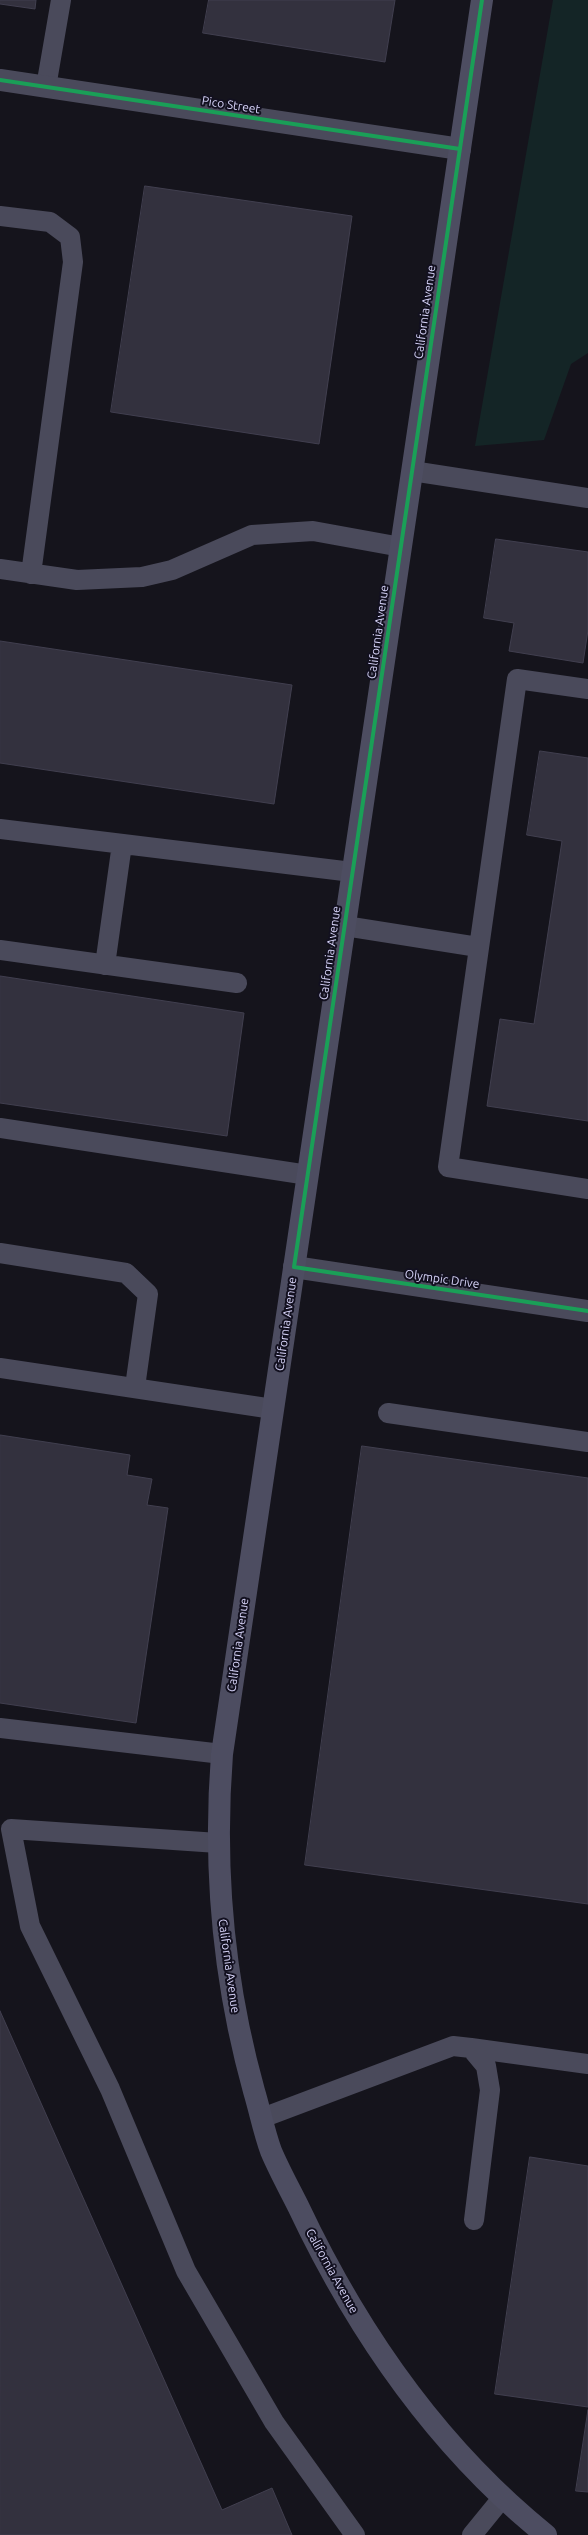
<!DOCTYPE html>
<html>
<head>
<meta charset="utf-8">
<style>
  body { margin:0 }
  canvas { display:block; background:#15141c }
</style>
</head>
<body>
<canvas width="588" height="2535"></canvas>
<script>
const g = document.querySelector('canvas').getContext('2d');
g.lineJoin = 'round';
function fill(path, color) { g.fillStyle = color; g.fill(path, 'evenodd'); }
function stroke(path, color, width, dash) { g.strokeStyle = color; g.lineWidth = width; g.lineCap = dash ? 'butt' : 'round'; g.setLineDash(dash || []); g.stroke(path); }
function drawText(font, color, halo, rows, align = 'center') {
  g.font = font + ' Ubuntu,sans-serif'; g.lineWidth = 4; g.setLineDash([]); g.textBaseline = 'middle'; g.strokeStyle = halo; g.fillStyle = color; for (const [text, x, y, turn = 0] of rows) {
    g.save(); g.translate(x, y); g.rotate((+turn || 0) * Math.PI / 180); g.textAlign = isNaN(turn) ? turn : align; if (halo) g.strokeText(text, 0, 0); g.fillText(text, 0, 0); g.restore();
  }
}
fill(new Path2D(`
  M553,0H588V353L571,364L544,440L475,446Z`), '#142526');
const building = new Path2D(`
  M0,0H36L35,9L0,4Z
  M209,0H395L385,62L203,33Z
  M145,186L352,216L319,444L111,412Z
  M496,539L588,552V630L583,663L509,651L514,623L484,618Z
  M0,641L292,685L274,804L0,763Z
  M540,751L588,758V1121L487,1106L500,1019L534,1024L562,841L527,835Z
  M0,976L244,1013L227,1136L0,1103Z
  M0,1435L130,1455L127,1475L152,1479L147,1505L168,1508L136,1723L0,1703Z
  M362,1446L588,1478V1904L305,1865Z
  M0,2011L222,2510L272,2488L292,2535H0Z
  M530,2157L588,2166V2407L495,2394Z
  M588,2410V2492L576,2491Z`);
fill(building, '#33313e');
stroke(building, '#413f4f', 1);
stroke(new Path2D(`
  M46,87L61,0
  M0,216L50,222L70,237L73,262L31,574
  M412,471L588,498
  M0,569L77,580L142,577L172,570L252,535L313,531L401,547
  M588,689L517,679L448,1167L588,1189
  M0,829L352,872
  M345,926L478,947
  M0,950L237,983
  M105,965L122,844
  M0,1128L308,1175
  M0,1253L126,1273L148,1294L135,1387
  M0,1368L273,1409
  M388,1413L588,1442
  M0,1728L222,1754
  M218,1843L11,1829L30,1926L110,2089L186,2271L274,2422L355,2535
  M471,2048L588,2064
  M262,2118L453,2046L471,2048L486,2066L490,2090L474,2220
  M472,2535L503,2497`), '#4a4a5b', 20);
stroke(new Path2D(`
  M0,80L460,149
  M294,1267L588,1311`), '#4a4a5b', 22);
stroke(new Path2D(`
  M482,0L222,1754C213,1870 223,1980 254,2091C260,2111 264,2132 271,2151C279,2170 289,2188 298,2206C357,2331 438,2448 546,2535`), '#4d4d61', 22);
stroke(new Path2D(`
  M482,0L294,1267L588,1311
  M0,80L460,149`), '#1a9f57', 4);
drawText('12px', '#d7d4f9', '#12101f', [
  ["Pico Street",231,105,9],
  ["California Avenue",425,312,-82],
  ["California Avenue",378,632,-82],
  ["California Avenue",330,953,-82],
  ["Olympic Drive",442,1279,8],
  ["California Avenue",286,1324,-82],
  ["California Avenue",238,1645,-82],
  ["California Avenue",229,1966,82],
  ["California Avenue",332,2271,61]
]);
</script>
</body>
</html>
